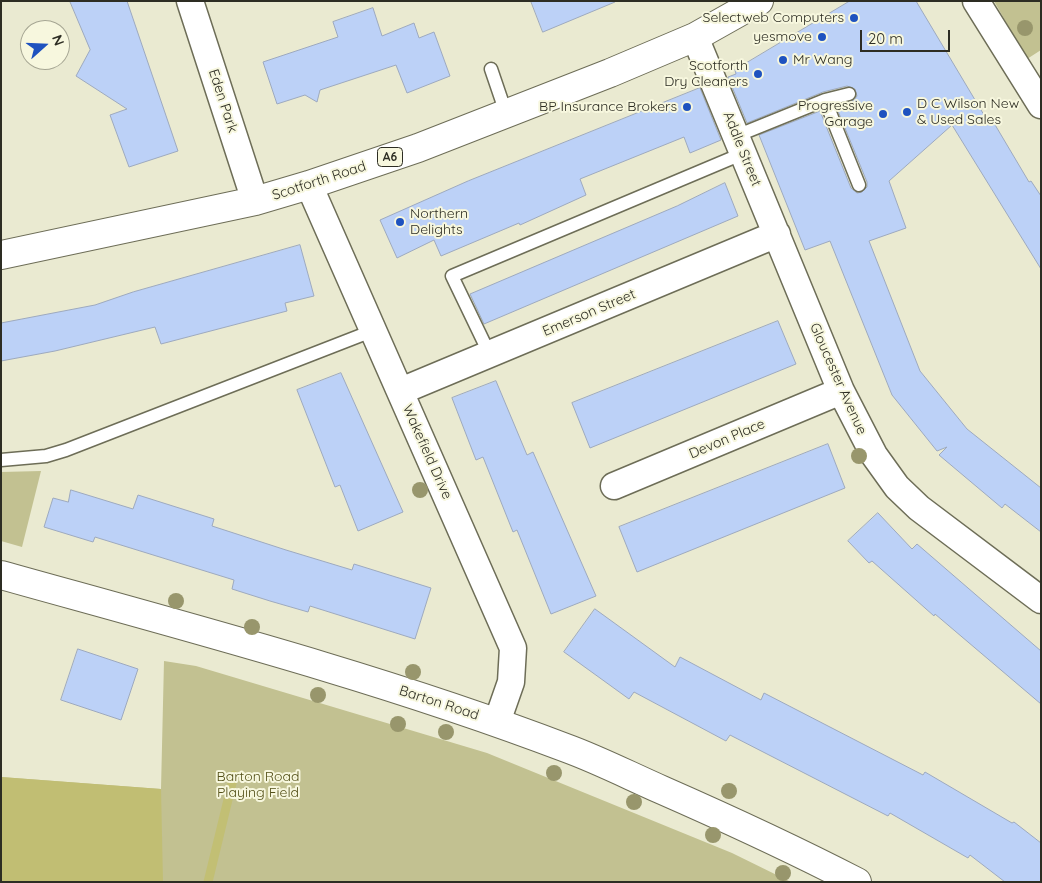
<!DOCTYPE html>
<html>
<head>
<meta charset="utf-8">
<style>
  body { margin:0 }
  #map { position:relative; width:1042px; height:883px; overflow:hidden; background:#eaead1; font-family:Quicksand,sans-serif }
  canvas { display:block }
  .frame { position:absolute; inset:0; border:2px solid #2d2d23; pointer-events:none }
  .north { position:absolute; left:20px; top:20px; width:50px; height:50px; box-sizing:border-box; background:#f7f7de; border:1px solid #a6a693; border-radius:50%; rotate:70deg; font-size:14px; font-weight:700; line-height:20px; text-align:center; color:#2d2d23 }
  .north::after { content:''; display:block; margin:auto; width:18px; height:22px; background:#1e52bf; clip-path:polygon(50% 0,100% 100%,50% 72%,0 100%) }
  .scale { position:absolute; left:860px; top:30px; width:90px; height:22px; box-sizing:border-box; border:2px solid #2d2d23; border-top:0; padding-left:6px; font-size:15px; line-height:18px; white-space:nowrap; color:#2d2d23; -webkit-text-stroke:4px #f7f7de; paint-order:stroke }
</style>
</head>
<body>
<div id="map">
<canvas width="1042" height="883"></canvas>
<div class="frame"></div>
<div class="north">N</div>
<div class="scale">20 m</div>
</div>
<script>
const g = document.querySelector('canvas').getContext('2d');
g.lineJoin = 'round';
function fill(path, color) { g.fillStyle = color; g.fill(path, 'evenodd'); }
function stroke(path, color, width, dash) { g.strokeStyle = color; g.lineWidth = width; g.lineCap = dash ? 'butt' : 'round'; g.setLineDash(dash || []); g.stroke(path); }
function drawText(font, color, halo, rows, align = 'center') {
  g.font = font + ' Quicksand,sans-serif'; g.lineWidth = 4; g.setLineDash([]); g.textBaseline = 'middle'; g.strokeStyle = halo; g.fillStyle = color; for (const [text, x, y, turn = 0] of rows) {
    g.save(); g.translate(x, y); g.rotate((+turn || 0) * Math.PI / 180); g.textAlign = isNaN(turn) ? turn : align; if (halo) g.strokeText(text, 0, 0); g.fillText(text, 0, 0); g.restore();
  }
}
fill(new Path2D(`
  M994,1H1041V50L1027,59Z
  M41,471L22,547L1,541V472Z
  M164,661L196,666L487,753L732,853L791,882H1V777L161,789Z`), '#c2c191');
fill(new Path2D(`
  M1,777L161,789L163,882H1Z`), '#c1be73');
stroke(new Path2D(`
  M208,882L234,775`), '#c2bf74', 9);
const building = new Path2D(`
  M70,1H127L178,151L129,167L110,115L127,109L76,76L90,50Z
  M531,1H615V2L543,32Z
  M850,1H916L987,120L991,118L1029,182L1031,181L1041,196V269L952,125L889,181L906,228L869,241L920,371L967,429L1041,488V532L1005,504L1002,508L939,455L947,447L937,451L892,395L830,241L805,250L759,135L820,111L851,188L857,193L862,192L867,187V182L836,106L854,100L857,96L855,89L847,86L823,92L747,123L728,77L736,74L735,70Z
  M373,8L382,36L414,23L419,38L434,32L450,76L407,93L396,65L320,90L317,102L305,95L277,104L263,62L338,37L333,22Z
  M700,88L721,140L690,153L684,137L580,179L586,195L520,225L519,223L441,256L434,240L397,258L380,220L468,181Z
  M725,183L738,216L484,324L470,294L677,206Z
  M300,245L314,296L285,303L287,311L161,344L155,327L55,351L1,361V323L95,305L133,292Z
  M778,321L796,364L590,448L572,403Z
  M341,373L403,512L358,531L340,485L335,487L297,390Z
  M496,381L527,455L533,452L596,596L551,614L517,530L513,532L483,457L476,460L452,398Z
  M828,444L845,488L637,572L619,527Z
  M71,490L133,509L138,495L214,519L212,526L286,550L352,570L354,564L431,588L415,639L310,606L308,612L270,601L232,589L234,580L95,537L93,542L44,527L53,498L68,502Z
  M878,513L912,549L917,544L1041,651V704L935,614L934,616L872,561L869,563L848,541Z
  M595,609L675,667L680,657L761,700L764,693L923,775L925,772L1012,823L1014,822L1041,843V882H1005L970,855L968,858L890,813L888,816L730,735L726,741L634,692L629,699L564,652Z
  M78,649L138,669L121,720L61,700Z`);
fill(building, '#bcd1f7');
stroke(building, '#9da9be', 1);
const lane = new Path2D(`
  M491,69L506,113
  M825,100L859,185
  M736,136L825,100L849,94
  M490,355L452,276L744,153
  M1,460L46,456L66,450L372,331`);
const street = new Path2D(`
  M190,1L255,201
  M976,1L1041,105
  M695,37L841,391L874,455L897,487L919,508L1041,600
  M309,185L513,648L511,682L497,722
  M401,391L777,234
  M614,486L841,391`);
const secondary = new Path2D(`
  M1,575C191,628 382,678 566,748C599,760 630,776 662,790C728,819 793,849 857,882`);
const primary = new Path2D(`
  M1,255L255,201L309,185L418,148L610,73L695,37L759,1`);
stroke(lane, '#6d6d57', 15);
stroke(street, '#6d6d57', 29);
stroke(secondary, '#6d6d57', 30);
stroke(primary, '#6d6d57', 30);
stroke(lane, '#fff', 12);
stroke(street, '#fff', 26);
stroke(secondary, '#fff', 28);
stroke(primary, '#fff', 28);
g.fillStyle = '#98966c';
for (const [x, y] of [
  [1025,28],
  [859,456],
  [420,490],
  [176,601],
  [252,627],
  [413,672],
  [318,695],
  [398,724],
  [446,732],
  [554,773],
  [729,791],
  [634,802],
  [713,835],
  [783,873]
]) { g.beginPath(); g.arc(x, y, 8, 0, 2 * Math.PI); g.fill(); }
for (const [x, y, r, color] of [
  [854,18,5,"#1e52bf"],
  [822,37,5,"#1e52bf"],
  [783,60,5,"#1e52bf"],
  [758,74,5,"#1e52bf"],
  [687,107,5,"#1e52bf"],
  [907,112,5,"#1e52bf"],
  [883,114,5,"#1e52bf"],
  [400,222,5,"#1e52bf"]
]) { const dot = new Path2D(); dot.arc(x, y, r, 0, 2 * Math.PI); g.fillStyle = color; g.fill(dot); stroke(dot, '#f7f7de', 2); }
for (const [x, y, w] of [
  [390,157,25]
]) { const box = new Path2D(); box.roundRect(x - w / 2, y - 9.5, w, 19, 4); g.fillStyle = '#f7f7de'; g.fill(box); stroke(box, '#2d2d23', 1); }
drawText('bold 12px', '#2d2d23', null, [
  ["A6",390,157]
]);
drawText('14px', '#2d2d23', '#f7f7de', [
  ["Selectweb Computers",844,18],
  ["yesmove",812,37],
  ["Mr Wang",793,60,"left"],
  ["Scotforth",748,66],
  ["Dry Cleaners",748,82],
  ["D C Wilson New",917,104,"left"],
  ["& Used Sales",917,120,"left"],
  ["Progressive",873,106],
  ["Garage",873,122],
  ["BP Insurance Brokers",677,107],
  ["Northern",410,214,"left"],
  ["Delights",410,230,"left"]
], 'right');
drawText('14px', '#2d2d23', '#f7f7de', [
  ["Eden Park",223,101,72],
  ["Addle Street",742,149,68],
  ["Scotforth Road",319,181,-18],
  ["Emerson Street",589,313,-23],
  ["Gloucester Avenue",838,379,66],
  ["Devon Place",727,439,-23],
  ["Wakefield Drive",427,452,66],
  ["Barton Road",439,703,18]
]);
drawText('14px', '#545119', '#f7f7de', [
  ["Barton Road",258,777],
  ["Playing Field",258,793]
]);
</script>
</body>
</html>
